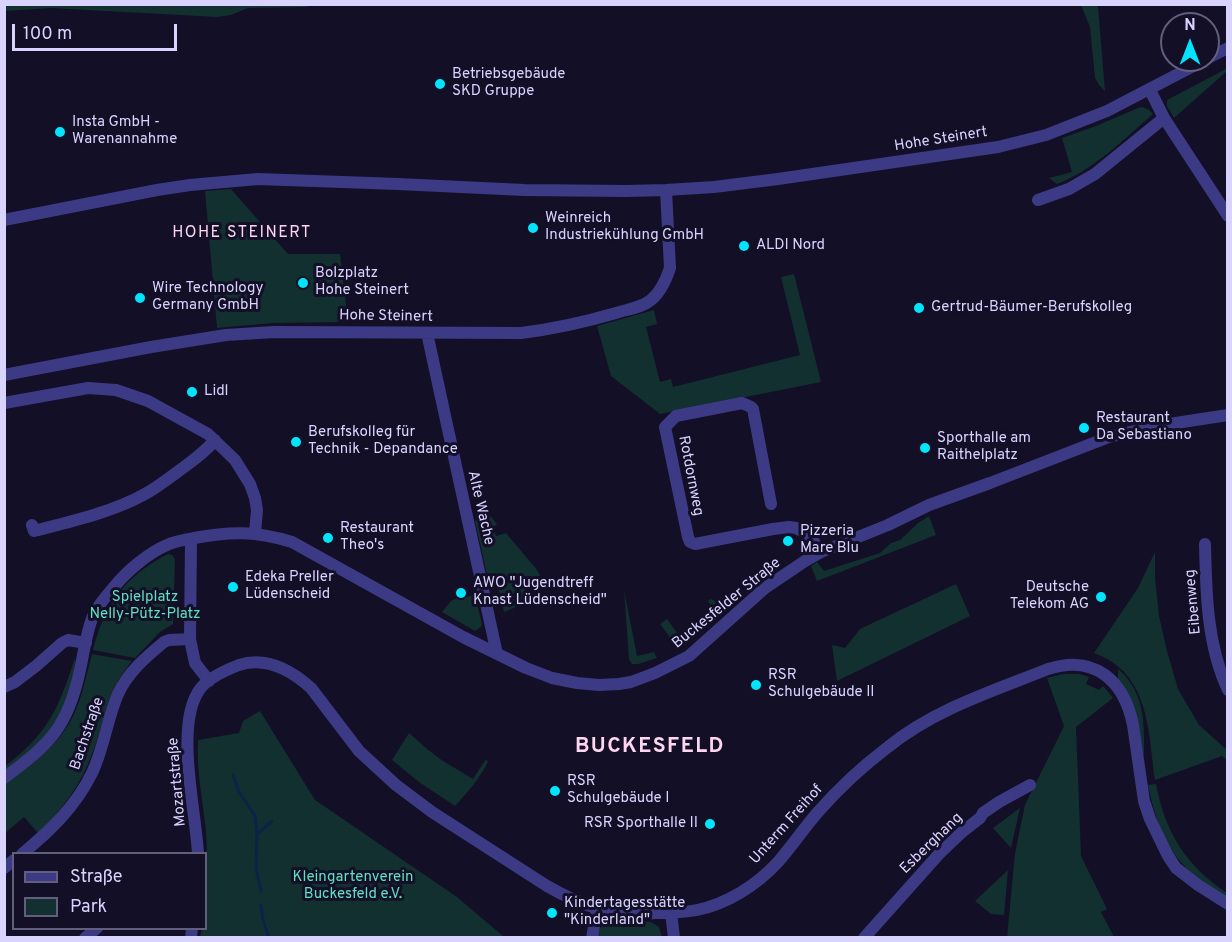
<!DOCTYPE html>
<html>
<head>
<meta charset="utf-8">
<style>
  body { margin:0 }
  #map { position:relative; width:1232px; height:942px; overflow:hidden; background:#130f26; font-family:Overpass,sans-serif }
  canvas { display:block }
  .frame { position:absolute; inset:0; border:6px solid #d9d4ff; pointer-events:none }
  .legend { position:absolute; left:12px; top:852px; width:195px; height:78px; box-sizing:border-box; background:#130f26; border:2px solid #625e7d; margin:0; padding:8px 10px; list-style:none; font-size:18px; color:#d9d4ff }
  .legend li { display:flex; align-items:center; gap:12px; height:30px }
  .legend b { width:30px; border:2px solid #625e7d }
  .north { position:absolute; left:1160px; top:12px; width:60px; height:60px; box-sizing:border-box; background:#130f26; border:2px solid #625e7d; border-radius:50%; rotate:0deg; font-size:16px; font-weight:700; line-height:24px; text-align:center; color:#d9d4ff }
  .north::after { content:''; display:block; margin:auto; width:21px; height:27px; background:#00e5ff; clip-path:polygon(50% 0,100% 100%,50% 72%,0 100%) }
  .scale { position:absolute; left:12px; top:24px; width:165px; height:27px; box-sizing:border-box; border:3px solid #d9d4ff; border-top:0; padding-left:8px; font-size:18px; line-height:21px; white-space:nowrap; color:#d9d4ff; -webkit-text-stroke:4px #130f26; paint-order:stroke }
</style>
</head>
<body>
<div id="map">
<canvas width="1232" height="942"></canvas>
<div class="frame"></div>
<ul class="legend">
<li><b style="height:8px;background:#3d3a85"></b>Straße</li>
<li><b style="height:16px;background:#12302f"></b>Park</li>
</ul>
<div class="north">N</div>
<div class="scale">100 m</div>
</div>
<script>
const g = document.querySelector('canvas').getContext('2d');
g.lineJoin = 'round';
function fill(path, color) { g.fillStyle = color; g.fill(path, 'evenodd'); }
function stroke(path, color, width, dash) { g.strokeStyle = color; g.lineWidth = width; g.lineCap = dash ? 'butt' : 'round'; g.setLineDash(dash || []); g.stroke(path); }
function drawText(font, color, halo, rows, align = 'center') {
  g.font = font + ' Overpass,sans-serif'; g.lineWidth = 6; g.setLineDash([]); g.textBaseline = 'middle'; g.strokeStyle = halo; g.fillStyle = color; for (const [text, x, y, turn = 0] of rows) {
    g.save(); g.translate(x, y); g.rotate((+turn || 0) * Math.PI / 180); g.textAlign = isNaN(turn) ? turn : align; if (halo) g.strokeText(text, 0, 0); g.fillText(text, 0, 0); g.restore();
  }
}
fill(new Path2D(`
  M5,4H316V5L305,7L248,8L231,15L217,17L51,8L5,11Z
  M1081,5H1096L1098,7L1105,91L1099,85L1095,78L1090,27Z
  M1227,66V71L1174,118L1167,106V100L1226,69Z
  M1142,107L1149,110L1153,114C1123,140 1095,169 1057,184L1049,178L1072,172L1062,138L1096,126L1138,108Z
  M231,189L288,254H340L348,322L273,323L217,328L205,191Z
  M794,274L821,382L660,414L611,376L597,326L654,310L657,324L646,327L660,382L671,379L673,387L800,355L781,277Z
  M482,515L490,516L497,524L495,526L486,528L487,533L494,531L496,536L506,533L537,570L540,575L538,581L525,595L528,602L504,612L498,586L490,588L475,521Z
  M929,516L936,535L817,581L811,566L817,562L824,571L880,553L891,543L900,540L918,523Z
  M1155,552V578L1159,616L1167,651L1178,689L1199,725L1228,751L1227,760L1222,756L1155,780C1148,731 1150,673 1094,653L1138,588Z
  M168,554L172,555L175,559L173,624L160,632L135,658L93,650C105,604 124,577 168,554Z
  M956,584L970,616L837,681L832,645L845,648L860,629Z
  M624,590L637,656L654,652L657,658L638,664H632L629,659Z
  M465,594L466,597L475,595L482,624L481,627L475,631L442,612L451,601Z
  M711,599L715,601L722,610L692,637L678,648L660,624L667,619L678,634L712,608L708,601Z
  M92,654L132,661C125,670 119,678 114,688C104,709 101,732 92,754C81,785 62,810 38,833L24,817L5,833L4,784C29,766 56,748 71,720C82,700 86,676 92,654Z
  M75,658C75,686 63,718 44,739C32,751 17,761 5,772L4,767C49,733 58,709 75,658Z
  M1118,669C1146,693 1144,724 1144,757L1134,707L1127,692L1118,681Z
  M1063,674H1079L1089,677L1086,684L1099,690L1103,686L1113,698L1076,727L1081,856L1107,909L1101,912L1114,937L1007,938L1015,853L1025,805L1064,726L1047,678Z
  M260,711L315,800L457,897L504,937H200L202,929L206,928C206,896 208,864 206,832C203,801 196,770 198,740L239,733L243,721Z
  M409,733L427,749L443,761L473,779L486,759L488,762C479,779 468,792 455,806L419,782L392,760Z
  M1156,784C1165,832 1186,866 1227,893V897C1217,890 1206,884 1196,876C1167,855 1155,819 1148,785Z
  M1020,808L1011,848L993,828Z
  M1008,870L1004,915L991,914L975,901Z
  M604,919L651,922L659,927L662,937H597Z`), '#12302f');
stroke(new Path2D(`
  M233,775L239,792L255,816L257,834L256,868L261,891
  M257,834L272,821
  M261,905L263,920L269,938`), '#0c2248', 3);
stroke(new Path2D(`
  M1208,58L1228,48
  M1150,90L1164,118L1228,216
  M1038,200L1069,189L1095,174L1164,118
  M4,220L157,190L190,185L258,179L398,184L524,190L626,191L666,190L714,187L778,179L998,147L1046,135L1107,111L1205,60
  M427,333L497,654
  M4,375L151,347L226,335L274,332L521,333C553,329 585,322 616,313C628,309 641,308 651,300C661,292 666,280 670,268L666,190
  M4,403L88,388L116,390L148,401L208,434L235,460L250,484L255,498L257,510L255,533
  M771,504L753,409L751,407L742,403L676,416L665,427L688,537L690,542L695,544L773,529L789,527L796,528L809,535L821,552
  M32,525L34,531C69,522 113,512 145,494C156,488 166,480 176,473C190,463 204,453 215,440
  M191,539L190,639L195,663L209,681
  M1205,544C1206,593 1207,645 1228,690
  M4,687L15,682L36,666L62,643L68,640L86,643
  M4,778C50,744 68,727 80,670C84,652 86,633 93,616C98,605 106,596 114,587C127,571 148,553 167,545C175,541 185,540 194,538C231,531 256,531 292,542L463,637L526,668L552,678L577,683L599,685L619,684L631,682L655,673L689,656L765,588L805,561L821,552L888,525L929,505L990,483L1109,437L1156,426L1228,415
  M22,854C51,830 76,806 92,773C104,748 107,719 118,694C128,672 146,657 164,642L169,640L190,639
  M198,854C196,811 174,724 200,689C208,678 226,670 239,665C266,656 291,670 311,688L359,751L396,785L432,812L547,886C585,908 611,915 656,913C669,913 683,913 697,910C727,904 757,885 778,862C792,846 804,828 818,812C839,788 863,766 888,747C935,709 993,691 1048,669C1094,654 1124,680 1133,725L1144,801L1150,819L1167,854L1172,862L1176,868L1198,885L1228,904
  M4,868L14,860
  M671,912L674,938
  M85,938L97,928
  M191,938L192,928
  M592,938L597,909
  M864,938L939,854L962,832L980,818L983,813L999,802L1030,785`), '#3d3a85', 12);
for (const [x, y, r, color] of [
  [440,84,6,"#00e5ff"],
  [60,132,6,"#00e5ff"],
  [533,228,6,"#00e5ff"],
  [744,246,6,"#00e5ff"],
  [303,283,6,"#00e5ff"],
  [140,298,6,"#00e5ff"],
  [919,308,6,"#00e5ff"],
  [192,392,6,"#00e5ff"],
  [1084,428,6,"#00e5ff"],
  [296,442,6,"#00e5ff"],
  [925,448,6,"#00e5ff"],
  [328,538,6,"#00e5ff"],
  [788,541,6,"#00e5ff"],
  [233,587,6,"#00e5ff"],
  [461,593,6,"#00e5ff"],
  [1101,597,6,"#00e5ff"],
  [756,685,6,"#00e5ff"],
  [555,791,6,"#00e5ff"],
  [710,824,6,"#00e5ff"],
  [552,913,6,"#00e5ff"]
]) { const dot = new Path2D(); dot.arc(x, y, r, 0, 2 * Math.PI); g.fillStyle = color; g.fill(dot); stroke(dot, '#130f26', 2); }
drawText('15px', '#d9d4ff', '#130f26', [
  ["Betriebsgebäude",452,75],
  ["SKD Gruppe",452,92],
  ["Insta GmbH -",72,123],
  ["Warenannahme",72,140],
  ["Weinreich",545,219],
  ["Industriekühlung GmbH",545,236],
  ["ALDI Nord",756,246],
  ["Bolzplatz",315,274],
  ["Hohe Steinert",315,291],
  ["Wire Technology",152,289],
  ["Germany GmbH",152,306],
  ["Gertrud-Bäumer-Berufskolleg",931,308],
  ["Lidl",204,392],
  ["Restaurant",1096,419],
  ["Da Sebastiano",1096,436],
  ["Berufskolleg für",308,433],
  ["Technik - Depandance",308,450],
  ["Sporthalle am",937,439],
  ["Raithelplatz",937,456],
  ["Restaurant",340,529],
  ["Theo's",340,546],
  ["Pizzeria",800,532],
  ["Mare Blu",800,549],
  ["Edeka Preller",245,578],
  ["Lüdenscheid",245,595],
  ["AWO \"Jugendtreff",473,584],
  ["Knast Lüdenscheid\"",473,601],
  ["Deutsche",1089,588,"right"],
  ["Telekom AG",1089,605,"right"],
  ["RSR",768,676],
  ["Schulgebäude II",768,693],
  ["RSR",567,782],
  ["Schulgebäude I",567,799],
  ["RSR Sporthalle II",698,824,"right"],
  ["Kindertagesstätte",564,904],
  ["\"Kinderland\"",564,921]
], 'left');
drawText('15px', '#d9d4ff', '#130f26', [
  ["Hohe Steinert",941,140,-9],
  ["Hohe Steinert",386,317,1],
  ["Rotdornweg",690,476,79],
  ["Alte Wache",480,508,77],
  ["Eibenweg",1194,602,-95],
  ["Buckesfelder Straße",727,604,-39],
  ["Bachstraße",88,734,-71],
  ["Mozartstraße",178,782,-95],
  ["Unterm Freihof",787,825,-48],
  ["Esberghang",932,844,-44]
]);
drawText('15px', '#5fe0c0', '#130f26', [
  ["Spielplatz",145,598],
  ["Nelly-Pütz-Platz",145,615],
  ["Kleingartenverein",353,878],
  ["Buckesfeld e.V.",353,895]
]);
g.letterSpacing = '1.5px';
drawText('16px', '#ffd6f0', '#130f26', [
  ["HOHE STEINERT",242,234]
]);
g.letterSpacing = '0px';
g.letterSpacing = '1.5px';
drawText('bold 21px', '#ffd6f0', '#130f26', [
  ["BUCKESFELD",650,748]
]);
g.letterSpacing = '0px';
</script>
</body>
</html>
